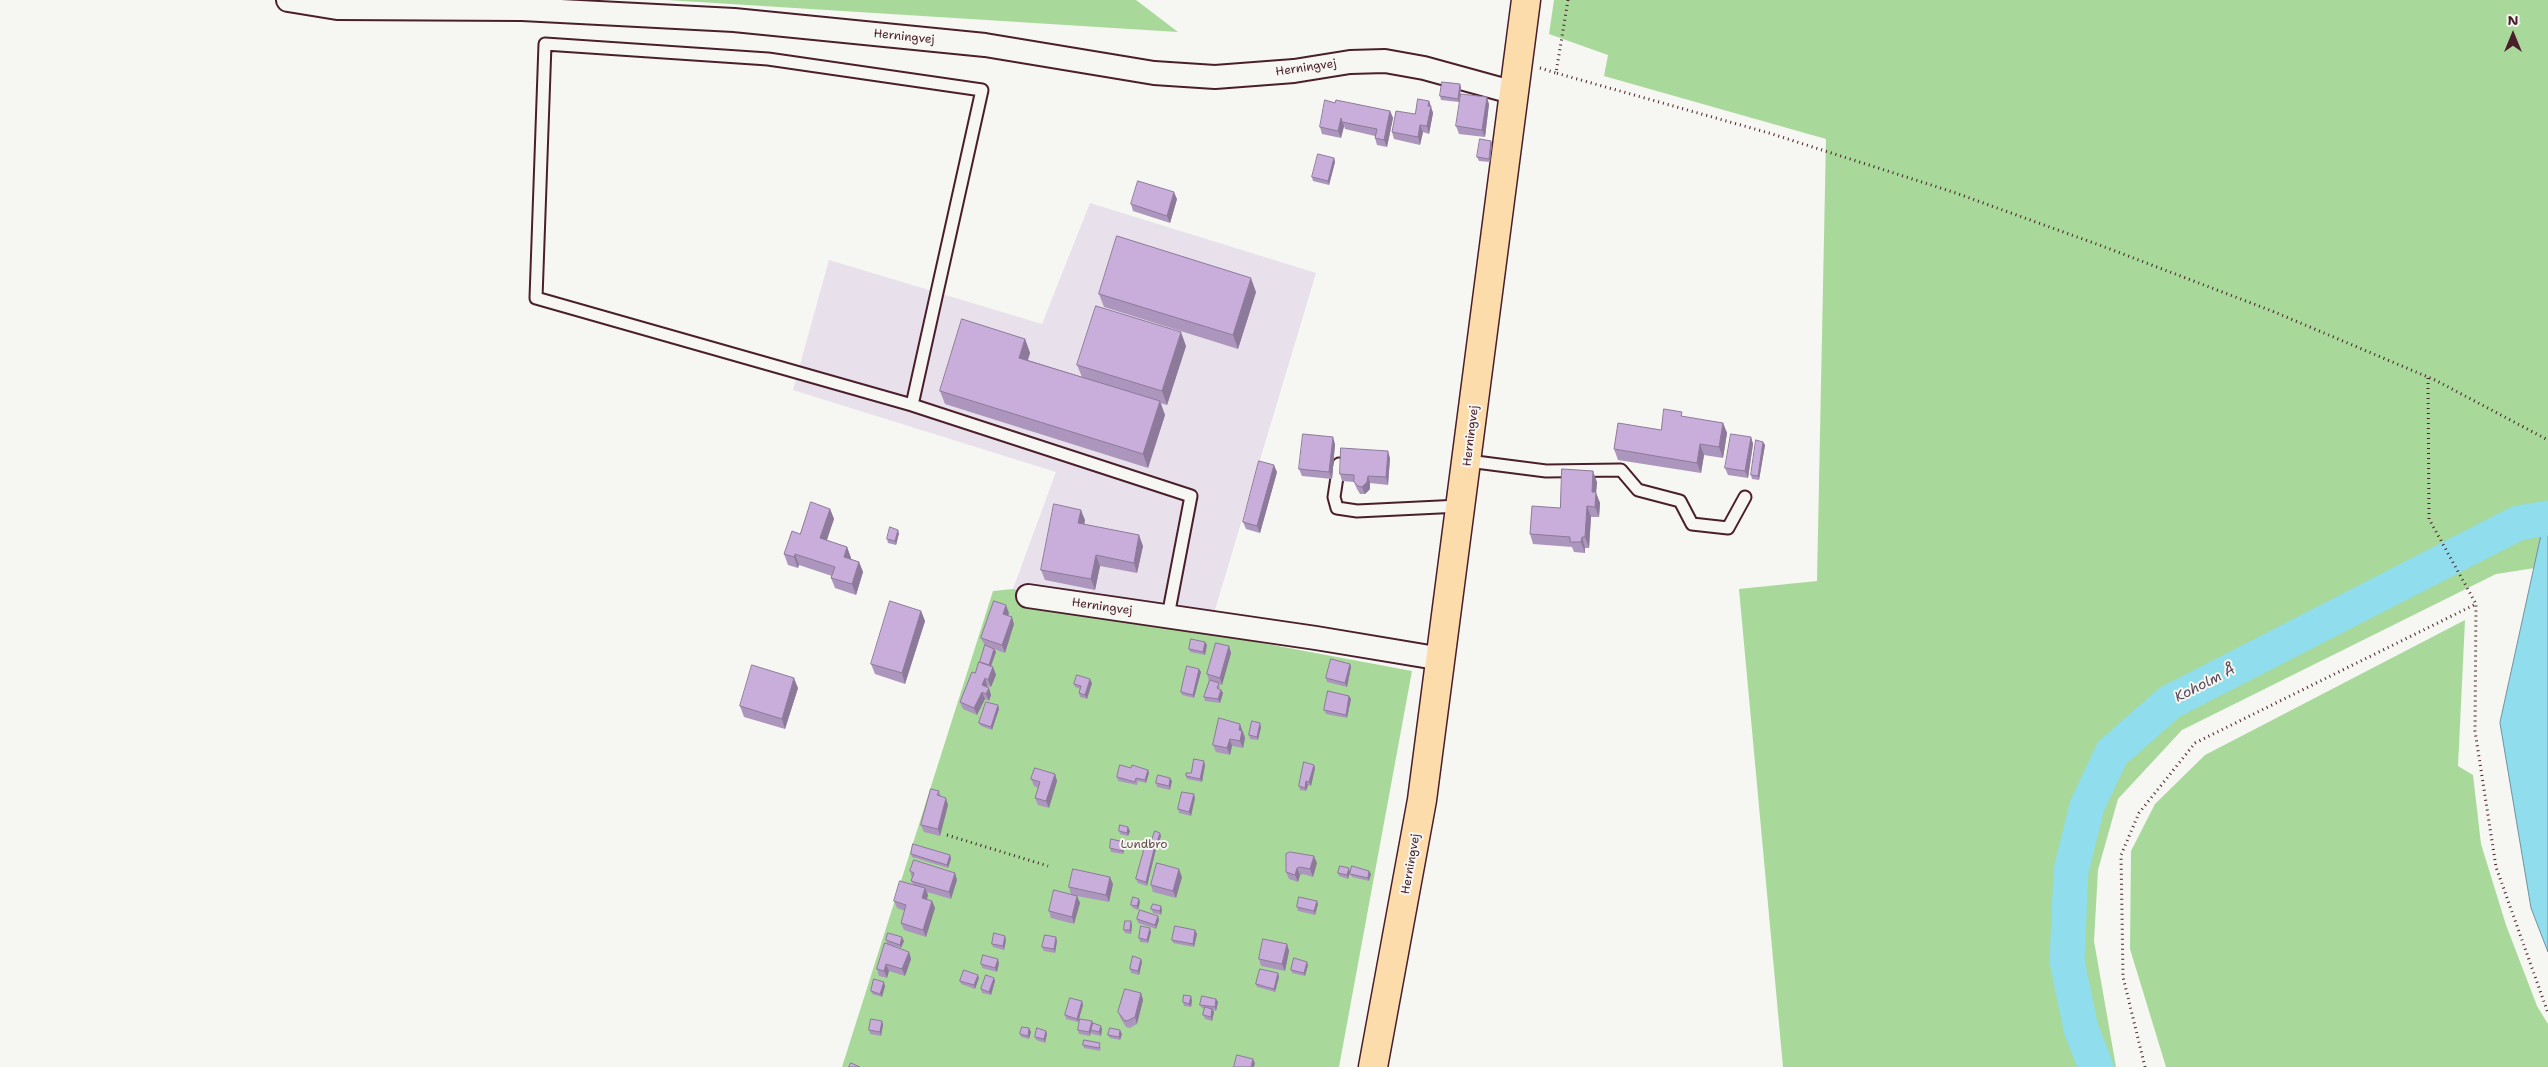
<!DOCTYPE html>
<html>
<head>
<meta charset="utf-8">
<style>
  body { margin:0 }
  #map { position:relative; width:2548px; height:1067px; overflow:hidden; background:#f6f6f2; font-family:"Shantell Sans",sans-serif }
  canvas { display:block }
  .north { position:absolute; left:2488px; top:10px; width:50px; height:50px; -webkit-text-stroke:4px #f6f6f2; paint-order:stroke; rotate:0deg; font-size:14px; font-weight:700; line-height:20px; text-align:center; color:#4a1f2b }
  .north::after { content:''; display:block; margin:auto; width:18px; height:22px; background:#4a1f2b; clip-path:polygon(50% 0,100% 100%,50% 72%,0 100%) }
</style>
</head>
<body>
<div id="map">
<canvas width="2548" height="1067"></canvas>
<div class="north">N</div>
</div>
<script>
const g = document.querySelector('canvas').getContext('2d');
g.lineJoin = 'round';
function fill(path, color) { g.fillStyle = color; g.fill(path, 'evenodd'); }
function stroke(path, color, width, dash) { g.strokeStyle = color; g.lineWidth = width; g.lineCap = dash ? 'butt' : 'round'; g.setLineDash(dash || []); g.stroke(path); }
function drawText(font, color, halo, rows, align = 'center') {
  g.font = font + ' "Shantell Sans",sans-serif'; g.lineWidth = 4; g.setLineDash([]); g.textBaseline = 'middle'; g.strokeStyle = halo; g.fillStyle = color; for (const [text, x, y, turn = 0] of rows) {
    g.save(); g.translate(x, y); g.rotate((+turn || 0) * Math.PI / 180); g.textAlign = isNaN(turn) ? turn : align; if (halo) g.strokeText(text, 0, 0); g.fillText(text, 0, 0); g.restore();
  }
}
fill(new Path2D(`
  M1090,203L1316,273L1208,633L1013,589L1056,472L793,390L829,260L1042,324Z`), '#e8e0eb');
fill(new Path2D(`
  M667,0H1136L1178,32Z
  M1554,0H2548V566L2496,574L2182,730L2118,799L2098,870L2094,941L2116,1067H1783L1739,589L1817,581L1826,139L1604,76L1608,55L1549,34Z
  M1013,589L1208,633L1412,671L1339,1067H842L993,591Z
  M2465,620L2458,766L2473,775L2481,844L2506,925L2537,1006L2548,1024V1067H2166L2130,949L2131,851L2155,804L2205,755Z`), '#a8d99a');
const water = new Path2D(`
  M2548,503V952L2531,908L2500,723Z`);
fill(water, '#8fdded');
stroke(water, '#73919f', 1);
stroke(new Path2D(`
  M2096,1067L2081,1029L2067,961L2071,871L2087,806L2112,753L2170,702L2518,523L2548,518`), '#8fdded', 35);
const lane = new Path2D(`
  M912,405L536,298L545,44L768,59L982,90L912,405L1191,496L1168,616
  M1468,461L1546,471L1621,470L1638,490L1680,501L1692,524L1728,528L1745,497
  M1339,464L1334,497L1337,508L1357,511L1460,506`);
const street = new Path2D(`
  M288,0L337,8L522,9L734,20L985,45L1154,73L1215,77L1294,71L1350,62L1385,61L1424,68L1515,93
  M1028,596L1316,638L1442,659`);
const primary = new Path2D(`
  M1373,1067L1422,800L1526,0`);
stroke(lane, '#4a1f2b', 15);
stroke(street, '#4a1f2b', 26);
stroke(primary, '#4a1f2b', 31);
stroke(new Path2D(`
  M1568,0L1556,73L1769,133L1953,192L2102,246L2272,311L2435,380L2548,440
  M1540,68L1556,73
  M2428,378L2429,519L2476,604
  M947,835L1048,866
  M2145,1067L2123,977L2121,855L2139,813L2195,743L2476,604L2475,731L2496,867L2548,1013`), '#4a1f2b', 3, [1, 4]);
stroke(lane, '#f6f6f2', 11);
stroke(street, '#f6f6f2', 22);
stroke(primary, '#fddcac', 28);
fill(new Path2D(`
  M1460,84L1461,88L1459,102L1441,100L1440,96Z
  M1429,101L1433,113L1429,134L1423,132L1420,145L1394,139L1392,132L1415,114Z
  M1335,103L1390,111L1393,118L1387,147L1377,145L1375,138V136L1345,129L1344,126L1341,138L1322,134L1320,127Z
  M1489,104L1485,137L1459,134L1456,126Z
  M1491,141L1492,144L1490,162L1479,161L1477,157Z
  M1334,158L1335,162L1329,185L1313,181L1312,177Z
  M1177,199L1170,223L1133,211L1131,204Z
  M1256,292L1238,349L1104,307L1099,294Z
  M1025,339L1030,353L1028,360L1082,377L1077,365L1186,346L1167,405L1160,403L1165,415L1148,468L945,404L940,391Z
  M1684,417L1723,423L1727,433L1723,458L1704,455L1701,473L1618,460L1614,449L1661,430Z
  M1751,437L1753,444L1748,478L1728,475L1725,468Z
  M1763,442L1765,445L1759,480L1752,479L1751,475Z
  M1335,444L1332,479L1302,476L1299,469Z
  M1390,458L1388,485L1370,483V489L1365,494H1360L1357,489L1354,482L1342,481L1340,474Z
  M1277,472L1260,533L1246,529L1243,522Z
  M1597,482L1596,493L1600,503L1599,517H1591L1589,548H1585V553L1574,552L1572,547L1533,544L1530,534L1560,508Z
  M830,509L834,519L826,540L847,547L851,558V559L859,562L863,572L856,595L835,588L831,578L832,576L799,565L798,568L788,565L784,554L800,534Z
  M1085,520L1084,525L1143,546L1137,573L1100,566L1095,590L1045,580L1041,570Z
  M899,533L896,545L888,543L887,539Z
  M921,611L925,621L905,684L875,674L871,664Z
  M1009,613L1008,616L1014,624L1005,653L994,649L996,652L991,667H993L996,675L991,687L987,686V687L991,695L989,701L985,699L977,715L963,709L960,702L980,663L985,646L981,638Z
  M1205,642L1207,645L1205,655L1190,652L1189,649Z
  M1229,646L1231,653L1222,685L1219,684L1220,687L1219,689L1221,690L1223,693L1220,703L1205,701L1204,697L1209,681L1207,674Z
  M1350,664L1351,667L1347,687L1327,682L1326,678Z
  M1199,669L1201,672L1194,698L1182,695L1181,692Z
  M1092,683L1087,699L1080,697L1079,693L1080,689L1075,687L1074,684Z
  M798,688L785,729L744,717L740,706Z
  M1349,696L1351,699L1347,718L1326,714L1324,710Z
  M998,705L999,709L992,730L981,726L979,723Z
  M1261,727L1258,740L1250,739L1249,735Z
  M1243,731L1245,738L1243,748L1232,746L1230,755L1216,752L1213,745Z
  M1205,765L1202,782L1187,779L1186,776Z
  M1314,765L1315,768L1311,786L1308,785L1306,791L1300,790L1299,786Z
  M1131,768L1148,770L1149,773L1146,783L1138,781L1137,785L1118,781L1117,777Z
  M1055,774L1057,781L1049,808L1038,805L1035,798L1038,788L1034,786L1031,779Z
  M1172,781L1170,790L1157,787L1156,783Z
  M939,791L941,796L948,805L940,836L924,832L921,825Z
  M1195,798L1191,816L1179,813L1178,809Z
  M1119,831H1130L1128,836L1120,834Z
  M1161,836L1158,845L1153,844L1152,840Z
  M1124,842L1125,846L1123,854L1111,852L1110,848Z
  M1155,845L1156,849L1147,886L1138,883L1136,879Z
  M911,854L950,855L951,859L948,868L912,857Z
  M1286,854L1317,863L1313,877L1303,874L1300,875L1298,882L1289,879L1286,872Z
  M910,871L955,873L957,880L951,899L927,892L928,895L927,900L932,901L935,908L926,937L904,930L901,923L905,911L897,908L894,901L913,884L911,881L912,878Z
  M1369,871L1371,874L1369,881L1352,877L1350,874Z
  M1350,872L1348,879L1339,876L1338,873Z
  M1182,877L1176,898L1153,892L1151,885Z
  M1113,884L1109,902L1077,896L1080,903L1074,924L1051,918L1049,911L1071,894L1069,887Z
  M1139,899L1140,902L1138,910L1133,908L1131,905Z
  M1318,904L1315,915L1298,911L1297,907Z
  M1151,909L1162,910L1161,915L1153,913Z
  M1158,916L1159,920L1156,929L1138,923L1137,919Z
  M1132,925L1131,934L1125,933L1124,930Z
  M1195,930L1197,934L1194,947L1173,943L1172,940Z
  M1151,932L1148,943L1140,942L1139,938Z
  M886,940L904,941L901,948L887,944Z
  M1006,940L1004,950L993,947L992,944Z
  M1057,941L1055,953L1044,951L1042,947Z
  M1287,944L1289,951L1285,971L1261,966L1259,959Z
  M909,952L911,959L905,976L889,971L887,978L879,976L877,969Z
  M1141,959L1142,962L1139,975L1131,973L1130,969Z
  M999,963L997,972L982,968L981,964Z
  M1308,965L1305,976L1292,973L1291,970Z
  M1278,973L1279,977L1275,992L1257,987L1256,984Z
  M979,978L975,989L961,984L960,981Z
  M994,978L995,981L991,995L982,993L981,989Z
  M885,986L882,997L872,994L871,991Z
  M1141,993L1143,1000L1137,1024L1130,1028L1126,1027L1121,1019L1118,1012Z
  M1216,999L1218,1002L1216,1011L1213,1010L1214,1012L1212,1021L1205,1019L1203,1015L1205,1009L1202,1008L1200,1005Z
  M1192,1000L1191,1007L1184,1006L1183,1002Z
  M1082,1001L1083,1005L1078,1022L1066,1019L1065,1015Z
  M882,1021L883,1025L881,1036L870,1034L869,1030Z
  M1092,1021L1093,1024L1102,1029L1101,1036L1092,1034L1091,1031L1090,1036L1079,1034L1078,1030Z
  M1029,1028L1031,1032L1029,1039L1021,1037L1020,1034Z
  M1046,1031L1047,1034L1045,1043L1036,1040L1035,1037Z
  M1122,1034L1120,1040L1110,1038L1108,1035Z
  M1083,1045L1101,1047L1100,1051L1084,1048Z`), '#ad96bd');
fill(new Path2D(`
  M1460,84L1461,88L1459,102L1458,99Z
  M1487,97L1489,104L1485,137L1482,130Z
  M1429,101L1433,113L1429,134L1427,126Z
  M1390,111L1393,118L1387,147L1384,140Z
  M1341,118L1344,126L1341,138L1338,131Z
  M1420,125L1423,132L1420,145L1418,137Z
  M1491,141L1492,144L1490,162L1489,159Z
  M1334,158L1335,162L1329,185L1328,181Z
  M1174,192L1177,199L1170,223L1167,216Z
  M1251,278L1256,292L1238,349L1233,335Z
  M1181,332L1186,346L1167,405L1162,391Z
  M1025,339L1030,353L1024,371L1019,358Z
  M1160,401L1165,415L1148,468L1143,454Z
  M1723,423L1727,433L1723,458L1719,447Z
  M1333,437L1335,444L1332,479L1329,472Z
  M1751,437L1753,444L1748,478L1745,471Z
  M1763,442L1765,445L1759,480L1758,476Z
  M1700,444L1704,455L1701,473L1697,463Z
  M1388,451L1390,458L1388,485L1386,477Z
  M1274,465L1277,472L1260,533L1257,526Z
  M1593,471L1597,482L1596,493L1600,503L1599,517L1595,507L1592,492Z
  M1368,476L1370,483V489L1365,494L1362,487Z
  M1587,506L1591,517L1589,548L1585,537Z
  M830,509L834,519L824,549L820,538Z
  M1081,510L1085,520L1082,534L1078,523Z
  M898,530L899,533L896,545L895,541Z
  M1139,535L1143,546L1137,573L1134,563Z
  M1582,537L1585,548V553L1581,542Z
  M847,547L851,558L848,568L844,557Z
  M795,554L799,565L798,568L794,557Z
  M1096,555L1100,566L1095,590L1091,579Z
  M859,562L863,572L856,595L852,584Z
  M1006,605L1009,613L1006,622L1003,614Z
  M921,611L925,621L905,684L902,673Z
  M1012,617L1014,624L1005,653L1002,645Z
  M1205,642L1207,645L1205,655L1203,652Z
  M1229,646L1231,653L1222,685L1220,678Z
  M994,649L996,652L990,668L989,665Z
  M1350,664L1351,667L1347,687L1345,683Z
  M993,667L996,675L991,687L988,680Z
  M1199,669L1201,672L1194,698L1193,695Z
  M794,678L798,688L785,729L782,719Z
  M985,678L987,686L985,692L982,685Z
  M1090,679L1092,683L1087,699L1085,695Z
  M989,688L991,695L989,701L986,694Z
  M1221,690L1223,693L1220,703L1218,699Z
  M982,692L985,699L977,715L974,708Z
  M1349,696L1351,699L1347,718L1346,715Z
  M998,705L999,709L992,730L991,727Z
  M1260,723L1261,727L1258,740L1257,737Z
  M1240,724L1245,738L1243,748L1240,741L1239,730Z
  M1230,739L1232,746L1230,755L1227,748Z
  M1204,761L1205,765L1202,782L1200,779Z
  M1314,765L1315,768L1311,786L1309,782Z
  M1148,770L1149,773L1146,783L1145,780Z
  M1055,774L1057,781L1049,808L1046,801Z
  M1170,778L1172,781L1170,790L1169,786Z
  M1306,781L1308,785L1306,791L1305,788Z
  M1194,794L1195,798L1191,816L1189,812Z
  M946,798L948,805L940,836L938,829Z
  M1128,827L1130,831L1128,836L1127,833Z
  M1160,833L1161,836L1158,845L1157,842Z
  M1124,842L1125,846L1123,854L1122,851Z
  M1155,845L1156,849L1147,886L1146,882Z
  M950,855L951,859L948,868L947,865Z
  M1314,856L1317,863L1313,877L1310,869Z
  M1297,868L1300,875L1298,882L1295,875Z
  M1349,868L1350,872L1348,879L1347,875Z
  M1179,869L1182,877L1176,898L1173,891Z
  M1369,871L1371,874L1369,881L1368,878Z
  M955,873L957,880L951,899L949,892Z
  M1110,877L1113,884L1109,902L1106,895Z
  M925,888L928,895L925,905L922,898Z
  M1077,896L1080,903L1074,924L1072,917Z
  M1139,899L1140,902L1138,910L1137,906Z
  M932,901L935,908L926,937L923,930Z
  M1317,901L1318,904L1315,915L1314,911Z
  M1161,906L1162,910L1161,915L1160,911Z
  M1158,916L1159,920L1156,929L1155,925Z
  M1131,921L1132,925L1131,934L1130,930Z
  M1150,928L1151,932L1148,943L1147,940Z
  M1195,930L1197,934L1194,947L1193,944Z
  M1005,936L1006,940L1004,950L1003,946Z
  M902,937L904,941L901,948L900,945Z
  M1056,937L1057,941L1055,953L1054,949Z
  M1287,944L1289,951L1285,971L1282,964Z
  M909,952L911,959L905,976L902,969Z
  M998,959L999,963L997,972L995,968Z
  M1141,959L1142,962L1139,975L1138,971Z
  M1307,962L1308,965L1305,976L1304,973Z
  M886,964L889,971L887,978L884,971Z
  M1278,973L1279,977L1275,992L1274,989Z
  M978,975L979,978L975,989L974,985Z
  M994,978L995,981L991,995L989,992Z
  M884,982L885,986L882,997L880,994Z
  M1141,993L1143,1000L1137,1024L1135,1017Z
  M1191,996L1192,1000L1191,1007L1189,1004Z
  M1216,999L1218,1002L1216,1011L1215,1007Z
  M1082,1001L1083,1005L1078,1022L1077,1019Z
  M1212,1009L1214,1012L1212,1021L1211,1017Z
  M882,1021L883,1025L881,1036L880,1032Z
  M1092,1021L1093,1025L1090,1036L1089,1032Z
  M1101,1026L1102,1029L1101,1036L1099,1032Z
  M1029,1028L1031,1032L1029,1039L1028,1036Z
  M1120,1030L1122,1034L1120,1040L1119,1037Z
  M1046,1031L1047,1034L1045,1043L1044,1039Z
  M1253,1059L1255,1063L1254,1067H1251Z`), '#8d7a9a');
const building = new Path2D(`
  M1442,82L1460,84L1458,99L1440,96Z
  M1461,94L1487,97L1482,130L1456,126Z
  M1418,99L1429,101L1428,106H1431L1427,126L1420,125L1418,137L1392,132L1396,111L1415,114Z
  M1325,100L1335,103L1336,100L1390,111L1384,140L1375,138L1377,129L1342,122L1341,118L1338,131L1320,127Z
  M1480,139L1491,141L1489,159L1477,157Z
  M1318,154L1334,158L1328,181L1312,177Z
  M1138,181L1174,192L1167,216L1131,204Z
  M1117,236L1251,278L1233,335L1099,294Z
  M1096,306L1181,332L1162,391L1077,365Z
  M962,319L1025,339L1019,358L1160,401L1143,454L940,391Z
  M1664,409L1682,412L1681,416L1723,423L1719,447L1700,444L1697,463L1614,449L1618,423L1661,430Z
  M1303,434L1333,437L1329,472L1299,469Z
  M1731,434L1751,437L1745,471L1725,468Z
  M1756,440L1763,442L1758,476L1751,475Z
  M1341,448L1388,451L1386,477L1368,476L1367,482L1362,487L1358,486L1354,482V475L1340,474Z
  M1259,461L1274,465L1257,526L1243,522Z
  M1562,469L1593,471L1592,492H1596L1595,507L1587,506L1585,537H1582L1581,542H1570V537L1530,534L1532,506L1560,508Z
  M811,502L830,509L820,538L847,547L844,557L859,562L852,584L831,578L835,567L795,554L794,557L784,554L792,531L800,534Z
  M1054,504L1081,510L1078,523L1139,535L1134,563L1096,555L1091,579L1041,570Z
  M890,527L898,530L895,541L887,539Z
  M890,601L921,611L902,673L871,664Z
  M994,601L1006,605L1003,614L1012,617L1002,645L981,638Z
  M1191,639L1205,642L1203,652L1189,649Z
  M1216,643L1229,646L1220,678L1207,674Z
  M985,645L994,649L989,665L980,662Z
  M1331,659L1350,664L1345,683L1326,678Z
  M979,662L993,667L988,680L985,678L982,685L989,688L986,694L982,692L974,708L960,702L972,672L975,673Z
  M752,665L794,678L782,719L740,706Z
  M1187,666L1199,669L1193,695L1181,692Z
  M1077,675L1090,679L1085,695L1079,693L1081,686L1074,684Z
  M1210,680L1219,683L1217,688L1221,690L1218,699L1204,697Z
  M1328,691L1349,696L1346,715L1324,710Z
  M986,702L998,705L991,727L979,723Z
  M1219,718L1240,724L1239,730L1242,731L1240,741L1230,739L1227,748L1213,745Z
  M1252,721L1260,723L1257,737L1249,735Z
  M1194,759L1204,761L1200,779L1186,776V773H1191Z
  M1304,762L1314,765L1309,782L1306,781L1305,788L1299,786Z
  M1120,765L1131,768L1132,765L1148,770L1145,780L1136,778L1135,782L1117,777Z
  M1035,768L1055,774L1046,801L1035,798L1040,782L1031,779Z
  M1158,775L1170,778L1169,786L1156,783Z
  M931,789L939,791L937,795L946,798L938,829L921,825Z
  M1182,792L1194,794L1189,812L1178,809Z
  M1120,825L1128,827L1127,833L1119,831Z
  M1155,831L1160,833L1157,842L1152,840Z
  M1111,839L1124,842L1122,851L1110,848Z
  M1146,843L1155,845L1146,882L1136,879Z
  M913,844L950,855L947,865L911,854Z
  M1290,852L1314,856L1310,869L1300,867L1297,868L1295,875L1286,872V854Z
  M914,860L955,873L949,892L911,881L914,873L910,871Z
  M1157,863L1179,869L1173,891L1151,885Z
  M1340,866L1349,868L1347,875L1338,873Z
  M1352,866L1369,871L1368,878L1350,874Z
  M1073,869L1110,877L1106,895L1069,887Z
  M900,881L925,888L922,898L932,901L923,930L901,923L906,905L894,901Z
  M1054,890L1077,896L1072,917L1049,911Z
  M1133,897L1139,899L1137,906L1131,905Z
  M1299,897L1317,901L1314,911L1297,907Z
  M1153,904L1161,906L1160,911L1151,909Z
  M1140,910L1158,916L1155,925L1137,919Z
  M1125,921H1131L1130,930H1124Z
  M1141,926L1150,928L1147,940L1139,938Z
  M1175,926L1195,930L1193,944L1172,940Z
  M888,933L902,937L900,945L886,940Z
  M994,933L1005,936L1003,946L992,944Z
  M1045,935L1056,937L1054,949L1042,947Z
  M1263,939L1287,944L1282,964L1259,959Z
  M885,943L909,952L902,969L886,964L884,971L877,969Z
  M983,955L998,959L995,968L981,964Z
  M1133,956L1141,959L1138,971L1130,969Z
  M1294,958L1307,962L1304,973L1291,970Z
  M1260,969L1278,973L1274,989L1256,984Z
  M964,970L978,975L974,985L960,981Z
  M986,975L994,978L989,992L981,989Z
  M874,979L884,982L880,994L871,991Z
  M1125,989L1141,993L1135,1017L1127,1021L1124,1020L1118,1012Z
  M1184,995L1191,996L1189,1004L1183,1002Z
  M1202,996L1216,999L1215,1007L1200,1005Z
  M1070,998L1082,1001L1077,1019L1065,1015Z
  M1205,1007L1212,1009L1211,1017L1203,1015Z
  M871,1019L882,1021L880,1032L869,1030Z
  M1080,1019L1092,1021L1089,1032L1078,1030Z
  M1093,1023L1101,1026L1099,1032L1091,1030Z
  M1022,1027L1029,1028L1028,1036L1020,1034Z
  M1037,1028L1046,1031L1044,1039L1035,1037Z
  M1110,1028L1120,1030L1119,1037L1108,1035Z
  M1084,1040L1100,1043L1099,1048L1083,1045Z
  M1237,1055L1253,1059L1251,1067H1234Z
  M851,1063L860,1067H849Z`);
fill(building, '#c9aedc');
stroke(building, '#8d7a9a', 1);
drawText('12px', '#4a1f2b', '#f6f6f2', [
  ["Herningvej",904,37,6],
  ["Herningvej",1306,68,-8],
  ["Herningvej",1471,436,-83],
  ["Herningvej",1102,607,8],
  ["Herningvej",1411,864,-80]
]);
drawText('12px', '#624e47', '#f6f6f2', [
  ["Lundbro",1144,845]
]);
drawText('italic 14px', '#5b4e5c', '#f6f6f2', [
  ["Koholm Å",2205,684,-27]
]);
</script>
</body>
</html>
